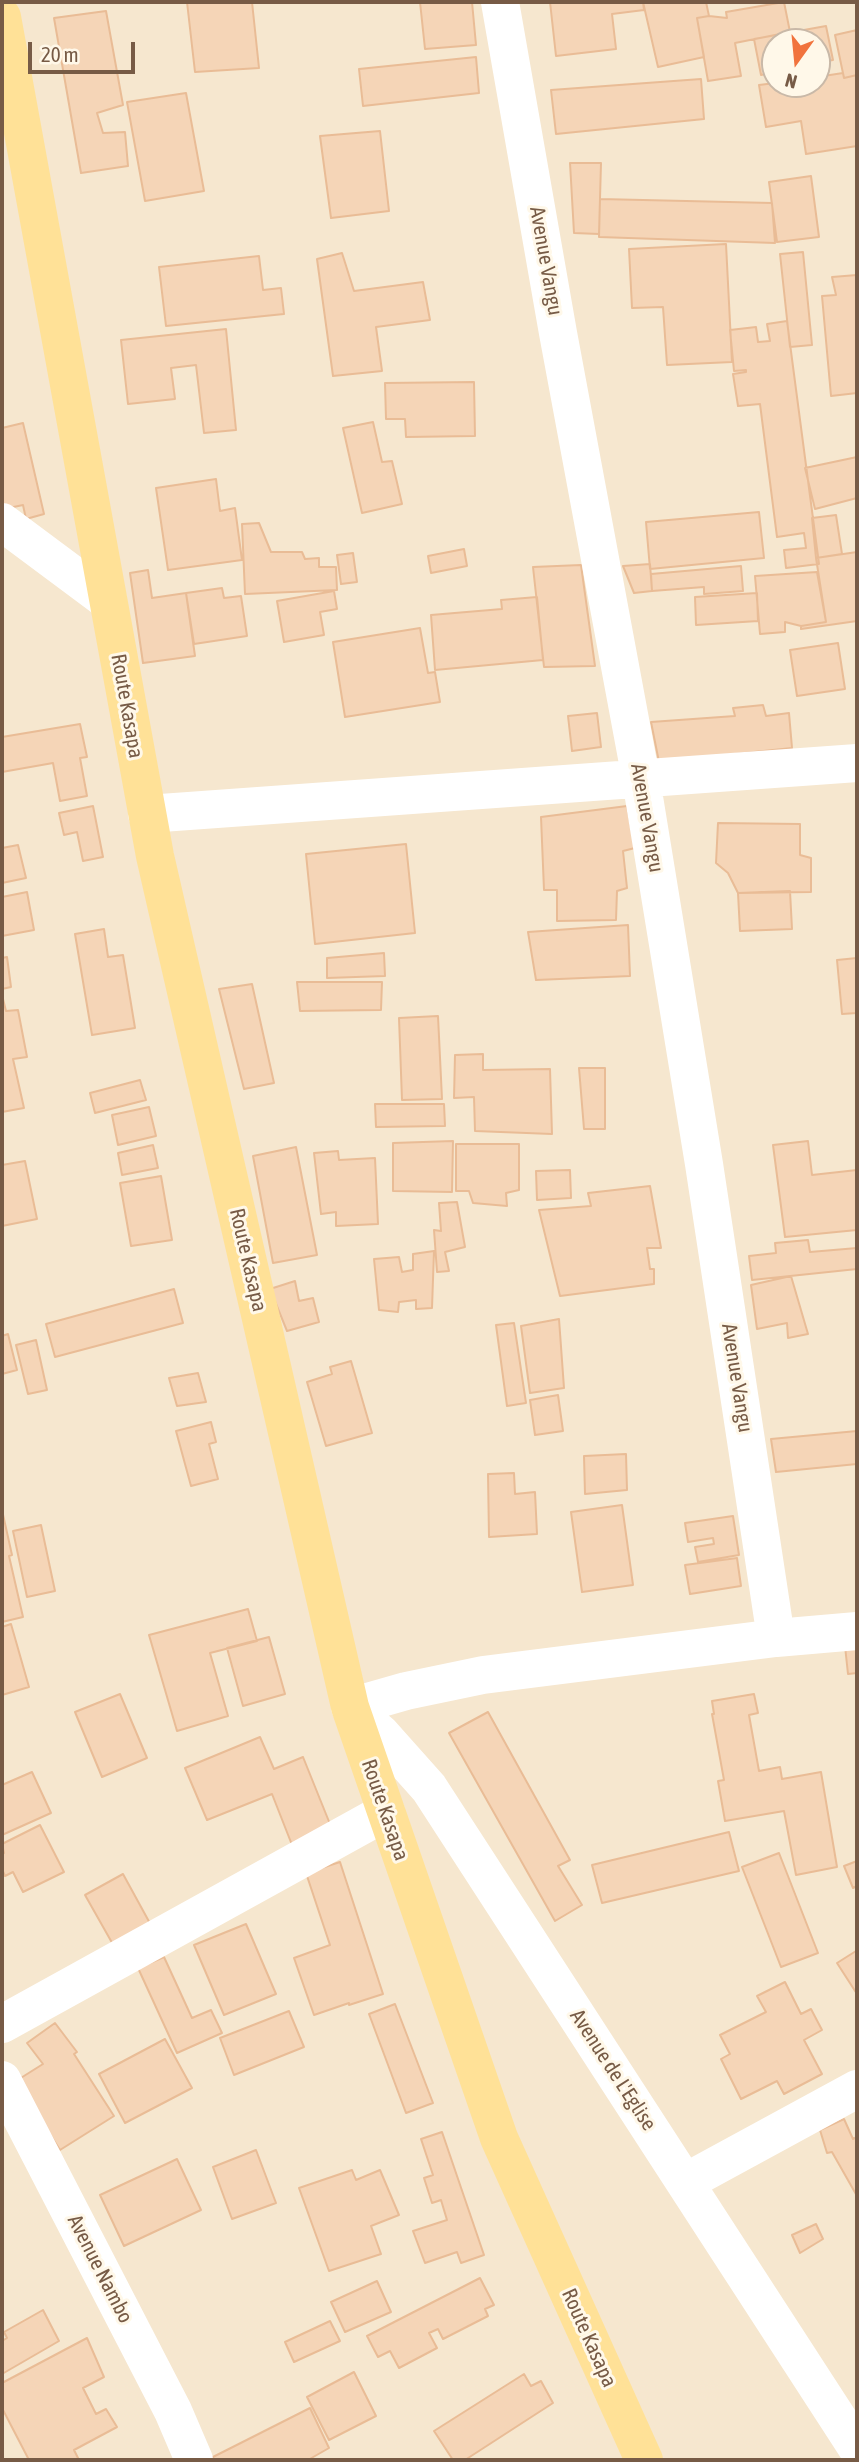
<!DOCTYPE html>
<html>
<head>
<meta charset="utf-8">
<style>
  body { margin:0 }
  #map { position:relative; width:859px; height:2462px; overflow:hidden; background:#fef5e1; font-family:"Asap Condensed",sans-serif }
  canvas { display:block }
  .frame { position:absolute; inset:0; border:4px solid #775b46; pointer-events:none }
  .north { position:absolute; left:761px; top:28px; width:70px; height:70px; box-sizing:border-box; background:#fff8e9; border:2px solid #c9b9a8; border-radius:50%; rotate:195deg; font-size:19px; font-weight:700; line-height:28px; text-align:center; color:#775b46 }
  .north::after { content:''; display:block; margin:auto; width:24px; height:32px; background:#f1733d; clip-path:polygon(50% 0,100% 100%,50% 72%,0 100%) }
  .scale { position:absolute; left:28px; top:42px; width:107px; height:32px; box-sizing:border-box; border:4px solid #775b46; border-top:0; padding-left:9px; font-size:21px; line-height:24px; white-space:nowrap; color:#775b46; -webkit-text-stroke:5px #fff8e9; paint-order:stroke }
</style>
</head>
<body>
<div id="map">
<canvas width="859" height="2462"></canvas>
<div class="frame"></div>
<div class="north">N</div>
<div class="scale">20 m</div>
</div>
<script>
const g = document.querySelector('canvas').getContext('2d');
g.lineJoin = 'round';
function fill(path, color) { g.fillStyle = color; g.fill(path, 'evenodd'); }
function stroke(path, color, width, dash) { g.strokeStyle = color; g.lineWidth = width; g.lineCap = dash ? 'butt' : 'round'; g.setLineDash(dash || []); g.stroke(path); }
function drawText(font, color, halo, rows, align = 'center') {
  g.font = font + ' "Asap Condensed",sans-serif'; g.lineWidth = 6; g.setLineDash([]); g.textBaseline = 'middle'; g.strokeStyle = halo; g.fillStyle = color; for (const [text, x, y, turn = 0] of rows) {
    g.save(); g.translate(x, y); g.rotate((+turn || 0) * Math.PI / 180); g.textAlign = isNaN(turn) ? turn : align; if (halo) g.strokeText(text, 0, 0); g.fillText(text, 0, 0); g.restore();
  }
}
fill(new Path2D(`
  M2,2H857V2460H2ZM775,42H817V84H775Z`), '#f6e7cf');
const building = new Path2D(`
  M187,2H252L259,68L195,72Z
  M420,2H472L476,45L425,49Z
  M550,2H643L644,10L612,14L616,49L556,56Z
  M643,2H706L709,16L697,18L704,57L658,67Z
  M784,2L790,32L735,43L741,76L708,81L697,18L709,16L727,18L726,12Z
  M106,11L123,105L97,113L103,133L125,132L128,166L81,173L54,18Z
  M826,26L833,60L817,63V42H775V72L761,75L754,39Z
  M857,30V75L844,78L835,35Z
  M476,57L479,93L363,106L359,69Z
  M843,73L844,78L857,75V146L806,154L801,121L766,127L759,85L775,83L817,84V77Z
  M701,79L704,119L556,134L551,90Z
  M186,93L204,191L145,201L127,102Z
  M380,131L389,211L331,218L320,136Z
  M570,163H601L599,234L574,233Z
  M811,176L819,237L777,242L769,182Z
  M600,199L772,203L775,243L599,237Z
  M726,244L732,362L667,365L663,307L632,308L629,249Z
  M803,252L812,345L790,347L780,254Z
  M342,253L354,291L423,282L430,320L376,327L382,371L333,376L317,259Z
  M259,256L263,290L281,288L284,314L166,326L159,267Z
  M857,275V393L831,396L822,296L836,295L832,277Z
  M787,321L819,564L786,568L784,550L806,548L804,533L777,537L760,404L738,406L733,374L746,372V370L734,371L730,330L756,327L758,342L770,341L767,324Z
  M226,329L236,430L204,433L196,365L171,368L175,399L128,404L121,340Z
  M474,382L475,436L406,437L405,419H386L385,383Z
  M373,422L382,462L392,461L402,504L362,513L343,428Z
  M23,423L44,514L26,519L23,505L4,509L2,499V428Z
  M857,457V498L815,509L805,468Z
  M216,479L220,511L235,508L242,560L168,570L156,488Z
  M759,512L764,558L650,569L646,522Z
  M836,515L842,554L816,558L812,518Z
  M259,523L271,552H302L305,559L319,558V567H336L337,590L245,594L242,524Z
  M464,549L467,566L431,573L428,556Z
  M857,552V621L801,629V626L826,622L816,558Z
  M353,553L357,582L341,584L337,555Z
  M650,564L652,591L634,593L623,566Z
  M581,565L595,666L544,667L533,567Z
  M741,566L743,591L704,594V587L652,591L651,574Z
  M148,570L152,598L186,593L195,656L143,663L130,573Z
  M817,572L826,622L801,626L785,622V632L760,634L755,576Z
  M222,588L224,598L241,596L247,636L194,644L186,593Z
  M334,591L337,609L320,612L324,635L284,642L277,601Z
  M757,593L758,621L696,625L695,597Z
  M537,597L543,660L435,670L431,615L502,609L501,600Z
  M420,628L428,673L435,672L440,702L345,717L333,642Z
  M838,643L845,689L797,696L790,650Z
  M763,705L766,716L789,713L792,748L659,762L651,722L735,716L733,708Z
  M597,713L601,747L572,751L568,716Z
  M80,724L87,757L80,758L87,796L60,801L53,763L2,772V737Z
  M93,806L103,857L83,861L77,832L64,835L59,813Z
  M627,806L635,848L623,851L627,888L617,891L616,920L557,921V890H544L541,817Z
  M718,823L800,824V855L811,858V892L738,893L728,873L716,863Z
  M406,844L415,933L315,944L306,854Z
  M18,845L26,878L2,883V848Z
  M790,891L792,929L740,931L738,893Z
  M27,892L34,930L2,936V897Z
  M628,925L630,976L536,980L528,932Z
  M104,929L108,957L123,955L135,1028L92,1035L75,934Z
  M384,953L385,976L327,978V958Z
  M7,957L11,987L2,989V958Z
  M857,958V1013L842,1014L837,960Z
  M297,982H382L381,1010L300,1011Z
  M252,984L274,1083L244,1089L219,989Z
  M2,995L6,1011L18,1010L27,1057L13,1059L24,1108L2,1112Z
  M438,1016L442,1099L402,1100L399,1018Z
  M483,1054V1070L550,1069L552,1134L475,1131L474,1097L454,1098L455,1055Z
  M579,1068H605V1129H584Z
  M140,1080L146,1100L95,1113L90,1093Z
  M375,1104H444L445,1126L376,1127Z
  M149,1107L156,1136L118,1145L112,1115Z
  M453,1141L452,1192L393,1191V1143Z
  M808,1141L812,1175L857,1170V1230L785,1237L773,1145Z
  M456,1144H519V1190L506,1193L507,1206L473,1203L469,1191H456Z
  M153,1145L158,1168L122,1175L118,1153Z
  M296,1147L317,1255L273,1263L253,1156Z
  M338,1151L339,1160L375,1158L378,1224L336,1226V1212L321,1214L314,1153Z
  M25,1161L37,1219L2,1226V1165Z
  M570,1170L571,1198L537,1200L536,1171Z
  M161,1176L172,1240L131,1246L120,1183Z
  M650,1186L661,1248H647L650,1269H654V1284L560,1296L539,1210L591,1206L588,1193Z
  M457,1202L465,1247L445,1252L449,1271L437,1272L434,1230L441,1231L439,1203Z
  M808,1240L810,1252L857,1248V1269L752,1280L749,1256L776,1253L775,1243Z
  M434,1251L432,1308L416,1309V1300L399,1302L398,1312L379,1310L374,1259L399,1257L402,1272L413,1270V1254Z
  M791,1276L808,1334L788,1338L787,1323L757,1329L751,1285Z
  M295,1281L299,1301L313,1298L319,1322L287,1331L270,1289Z
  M174,1289L183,1323L55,1357L46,1324Z
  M559,1319L564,1388L530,1393L521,1326Z
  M514,1323L526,1403L507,1406L496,1325Z
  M8,1334L17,1370L2,1374V1336Z
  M36,1340L47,1390L28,1394L16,1345Z
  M351,1361L372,1433L326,1446L307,1382L332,1374L330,1367Z
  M198,1373L206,1402L177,1406L169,1378Z
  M558,1395L563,1431L535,1435L530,1400Z
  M211,1422L216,1442L209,1444L218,1479L191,1486L176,1431Z
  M857,1431V1464L776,1472L771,1439Z
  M626,1454L627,1490L585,1494L584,1456Z
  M514,1473L515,1494L535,1492L537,1534L489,1537L488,1474Z
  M622,1505L633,1585L582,1592L571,1512Z
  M2,1510L12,1555L9,1556L23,1617L2,1622Z
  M733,1516L739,1555L698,1562L695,1547L714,1544L713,1538L688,1542L685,1523Z
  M41,1525L55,1591L27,1597L13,1531Z
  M737,1558L741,1586L690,1594L685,1565Z
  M248,1609L257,1641L210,1653L228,1716L177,1731L149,1635Z
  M11,1624L29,1687L2,1695V1627Z
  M269,1637L285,1694L243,1706L227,1648Z
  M857,1645V1673L848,1674L845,1646Z
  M120,1694L147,1758L102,1777L75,1712Z
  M754,1694L758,1713L749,1715L759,1771L780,1767L782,1779L821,1772L837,1867L796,1875L784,1811L725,1821L718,1781L724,1780L712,1714H714L712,1701Z
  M488,1712L570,1860L558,1866L582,1905L555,1921L449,1733Z
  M260,1737L274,1769L303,1757L334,1834L294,1850L272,1794L207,1820L185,1768Z
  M32,1772L51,1813L2,1835V1785Z
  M40,1825L64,1872L23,1892L13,1872L5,1876L2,1869V1854L4,1853L2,1844Z
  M729,1832L739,1871L602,1903L592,1865Z
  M779,1853L818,1953L781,1967L742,1867Z
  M857,1861V1886L853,1888L844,1866Z
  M340,1862L383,1994L349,2005V2003L314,2015L294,1958L330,1945L306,1873Z
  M123,1874L152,1927L115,1948L85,1895Z
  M246,1924L276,1994L224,2015L194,1945Z
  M856,1951L857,1953V1994L837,1963Z
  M164,1957L192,2018L211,2010L222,2033L177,2053L138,1968Z
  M785,1982L801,2014L811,2009L822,2030L804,2040L822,2074L784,2094L777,2081L741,2099L721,2059L730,2054L720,2035L766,2012L757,1996Z
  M395,2004L433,2103L406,2113L369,2014Z
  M289,2011L304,2047L234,2075L220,2038Z
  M55,2023L77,2052L74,2054L114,2116L60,2150L16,2081L43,2064L27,2043Z
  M165,2039L192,2088L125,2123L99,2074Z
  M844,2119L853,2139L857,2137V2196L832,2152L827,2153L820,2130Z
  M442,2132L484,2255L461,2263L457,2252L425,2263L413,2231L447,2220L441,2200L432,2203L424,2178L433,2175L421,2139Z
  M256,2150L276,2203L232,2219L213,2167Z
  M177,2159L201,2210L124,2246L100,2195Z
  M352,2170L356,2180L380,2170L399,2215L371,2226L381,2254L329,2271L299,2188Z
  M816,2224L823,2239L800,2253L792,2235Z
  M480,2278L494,2305L485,2309L488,2316L443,2339L438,2329L429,2333L437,2348L399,2368L390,2351L378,2357L367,2336Z
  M377,2281L391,2312L345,2332L331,2302Z
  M43,2310L59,2341L2,2374V2341L7,2338L4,2332Z
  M330,2321L340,2341L294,2362L285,2342Z
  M87,2338L104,2377L83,2388L96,2414L106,2409L117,2427L74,2450L79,2460H29L2,2408V2383Z
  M354,2372L376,2416L329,2440L307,2397Z
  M524,2374L531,2386L541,2381L553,2403L465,2460H453L434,2431Z
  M310,2408L329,2448L308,2460H207Z`);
fill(building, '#f5d5b7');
stroke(building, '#e9bc96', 2);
stroke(new Path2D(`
  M500,2L558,333L641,779L704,1164L776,1638
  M2,522L108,601
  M147,814L857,763
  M350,1707L380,1733L429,1788L857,2448
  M350,1707L406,1691L483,1675L776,1638L857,1631
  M2,2024L386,1812
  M2,2080L173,2411L194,2460
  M686,2182L857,2089`), '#fff', 38);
stroke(new Path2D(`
  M2,17L155,856L350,1707L499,2138L644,2460`), '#ffe197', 38);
drawText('21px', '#775b46', '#fff8e9', [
  ["Avenue Vangu",546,261,80],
  ["Route Kasapa",127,706,80],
  ["Avenue Vangu",647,818,80],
  ["Route Kasapa",248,1260,77],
  ["Avenue Vangu",737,1378,81],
  ["Route Kasapa",385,1810,71],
  ["Avenue de L'Eglise",613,2070,57],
  ["Avenue Nambo",100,2269,63],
  ["Route Kasapa",589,2338,66]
]);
</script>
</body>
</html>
